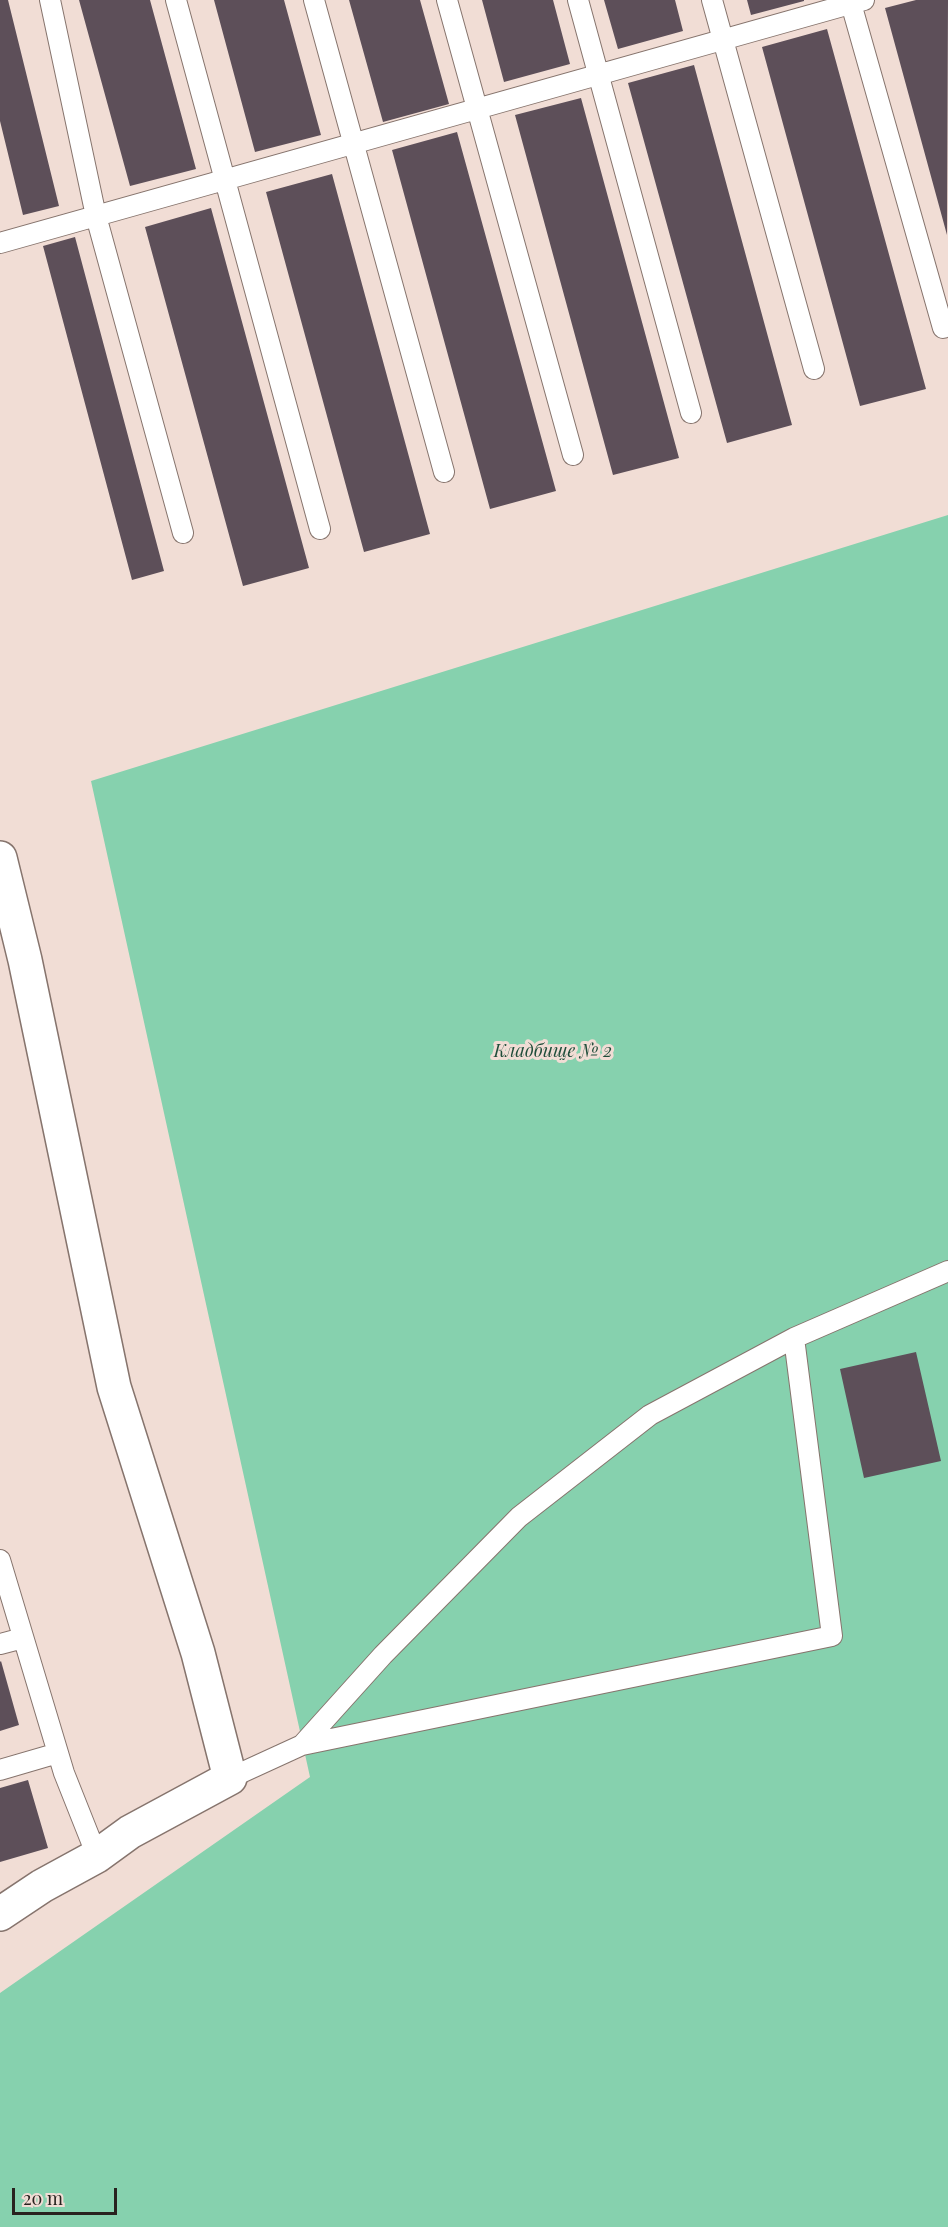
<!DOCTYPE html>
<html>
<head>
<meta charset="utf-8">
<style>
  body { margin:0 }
  #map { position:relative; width:948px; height:2227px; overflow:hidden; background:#f1ddd5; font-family:"Playfair Display",serif }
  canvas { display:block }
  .scale { position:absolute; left:12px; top:2188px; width:105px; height:27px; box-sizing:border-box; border:3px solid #29221f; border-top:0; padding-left:8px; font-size:18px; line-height:21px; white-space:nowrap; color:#29221f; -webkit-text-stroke:4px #f1ddd5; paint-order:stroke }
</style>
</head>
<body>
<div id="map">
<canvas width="948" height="2227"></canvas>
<div class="scale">20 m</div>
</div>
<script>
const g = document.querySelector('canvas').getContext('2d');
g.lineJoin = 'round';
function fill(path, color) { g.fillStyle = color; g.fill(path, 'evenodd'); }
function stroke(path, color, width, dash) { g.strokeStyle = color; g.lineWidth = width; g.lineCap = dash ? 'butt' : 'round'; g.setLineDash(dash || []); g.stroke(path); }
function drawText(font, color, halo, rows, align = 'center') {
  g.font = font + ' "Playfair Display",serif'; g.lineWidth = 6; g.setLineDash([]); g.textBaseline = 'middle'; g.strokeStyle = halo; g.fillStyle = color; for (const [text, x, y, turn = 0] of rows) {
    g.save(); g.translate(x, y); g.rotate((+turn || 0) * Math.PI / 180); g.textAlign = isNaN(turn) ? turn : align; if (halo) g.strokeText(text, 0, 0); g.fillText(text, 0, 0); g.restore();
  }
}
fill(new Path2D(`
  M948,515V2227H0V1993L310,1777L91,781Z`), '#86d1ae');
fill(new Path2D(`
  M0,0H8L59,206L23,215L0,121Z
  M79,0H150L196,169L130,186Z
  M214,0H284L321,135L255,152Z
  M349,0H420L449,104L383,122Z
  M482,0H553L570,64L504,82Z
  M604,0H675L683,31L618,49Z
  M747,0H804V1L751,15Z
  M916,0H948L947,235L885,8Z
  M827,29L926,389L860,406L762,47Z
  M694,65L792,425L727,443L628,83Z
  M581,98L679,458L613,475L515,115Z
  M457,132L556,491L490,509L392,150Z
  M332,174L430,534L364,552L266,192Z
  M211,208L309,568L243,586L145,227Z
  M75,237L164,571L132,580L43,246Z
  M916,1352L941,1461L864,1478L840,1369Z
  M1,1661L19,1725L0,1731V1662Z
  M28,1780L48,1848L0,1862V1788Z`), '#5d4f59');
const service = new Path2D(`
  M50,0L96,216L183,533
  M176,0L320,529
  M314,0L444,472
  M447,0L573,455
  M578,0L691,413
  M712,0L814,369
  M850,0L943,328
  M0,243L864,0
  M794,1338L948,1271
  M0,1560L64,1773L97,1856
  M0,1644L23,1638
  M0,1770L58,1753
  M230,1778L302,1745L383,1655L519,1517L650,1415L794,1338L832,1636L302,1745`);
const minor = new Path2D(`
  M0,858L25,960L114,1387L198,1653L230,1778L130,1832L97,1856L42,1886L0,1914`);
stroke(service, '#86746d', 22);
stroke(minor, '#86746d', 36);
stroke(service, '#fff', 20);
stroke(minor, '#fff', 33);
drawText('italic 18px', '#1f4d3a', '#f1ddd5', [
  ["Кладбище № 2",553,1051]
]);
</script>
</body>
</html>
